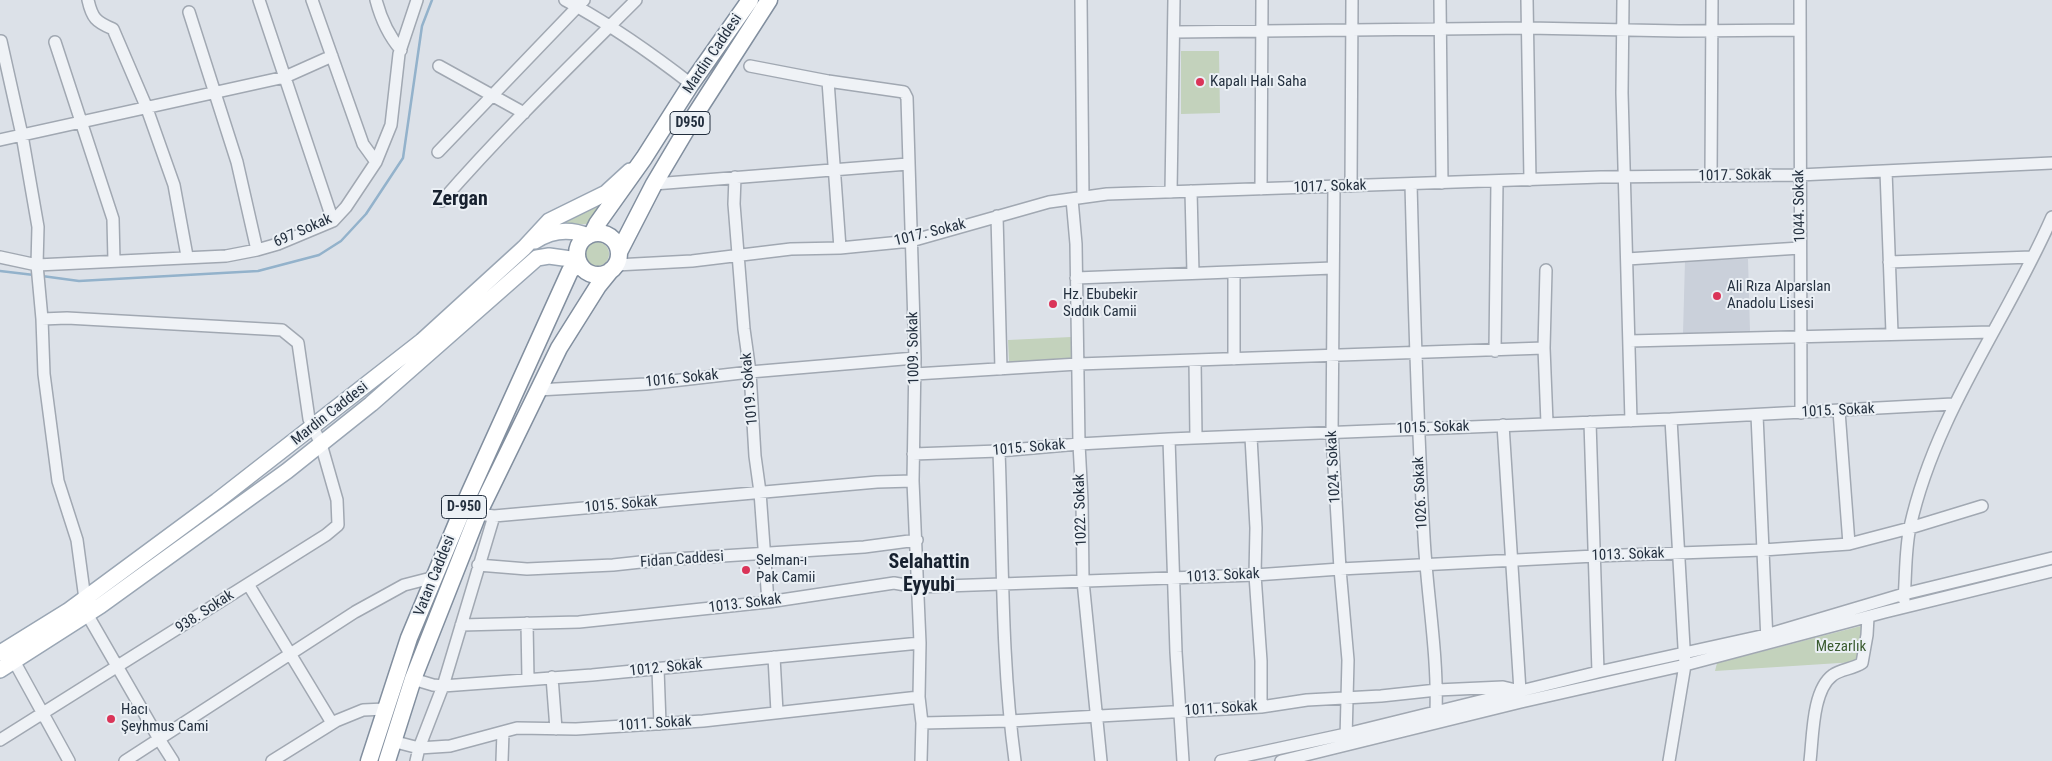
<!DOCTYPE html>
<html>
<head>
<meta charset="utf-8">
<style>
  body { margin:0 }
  canvas { display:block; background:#dce1e8 }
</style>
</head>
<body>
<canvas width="2052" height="761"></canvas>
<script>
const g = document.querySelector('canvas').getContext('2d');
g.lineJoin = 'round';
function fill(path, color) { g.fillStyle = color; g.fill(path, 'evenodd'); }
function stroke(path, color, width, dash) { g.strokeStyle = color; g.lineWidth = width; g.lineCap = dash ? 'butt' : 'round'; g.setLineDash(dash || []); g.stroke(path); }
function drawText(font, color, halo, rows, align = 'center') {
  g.font = font + ' "Roboto Condensed",sans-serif'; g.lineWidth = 4; g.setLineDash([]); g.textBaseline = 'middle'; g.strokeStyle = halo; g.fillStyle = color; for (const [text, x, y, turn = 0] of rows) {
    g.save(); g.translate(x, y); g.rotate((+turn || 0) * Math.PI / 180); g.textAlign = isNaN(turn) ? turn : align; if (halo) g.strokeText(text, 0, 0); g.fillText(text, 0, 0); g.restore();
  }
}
fill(new Path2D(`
  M1748,259L1750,332L1683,334L1685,260Z`), '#cad0da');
fill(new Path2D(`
  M1181,51H1219L1220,113L1181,114Z
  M600,204L589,224L556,225Z
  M585 254a12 12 0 1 1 24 0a12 12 0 1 1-24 0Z
  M1071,337L1072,359L1009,362L1008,340Z
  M1861,626L1866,630L1855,662L1715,671L1717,663Z`), '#c3d2bc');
stroke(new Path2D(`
  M0,271L34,275
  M42,276L79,281L258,271L319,255L341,241L366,214L403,158L422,26L432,0`), '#93b2cb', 2.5);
const minor = new Path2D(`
  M88,0C92,18 96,22 113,29L146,106L174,185L187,256
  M259,0L333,221
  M312,0L363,144L376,162
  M376,0C381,19 388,35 401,50
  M565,0C610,24 651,53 691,84
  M1081,0L1083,197
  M1440,0L1442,183
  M1527,0L1530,180
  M1623,0L1622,93L1631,421
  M1800,0L1801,413
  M189,12L237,162L257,250
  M1174,32L1528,28L1679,31L1800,30
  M1,41L22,135L38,227L37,265L42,319L44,374L58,481L77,540L87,614L159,739L173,761
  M55,42L113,219L114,261
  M439,66L524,113
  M750,66L828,81L904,92L907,98L915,358L913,481L920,643L919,697L922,723L921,761
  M828,81L840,248
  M0,140L285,77L332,56
  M438,152L584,0
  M1886,171L1892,333
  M1711,176L1712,0
  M735,177L734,204L744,329L750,372L755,456L760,492L768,602
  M654,184L908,164
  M1411,184C1414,302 1417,420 1424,537C1427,595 1438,654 1436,712
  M1351,186L1352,0
  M1334,187L1332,433L1340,569L1348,660L1346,739
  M1261,189L1262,0
  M1191,191L1193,273
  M1171,192L1174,0
  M1072,199L1076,244L1079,444L1082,500L1083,581L1101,761
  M442,201C503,131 570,66 636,0
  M997,216L1001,369
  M0,257L37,265L226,256L257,250L278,244L333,221L346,207L376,162L391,125L399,54L417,0
  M1627,259L1800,248
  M1889,262L2032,257
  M616,265L692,261L791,249L840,248L911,241L1049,202L1107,194L1601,177L1799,175L2052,163
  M1546,270L1544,348L1547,423
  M1234,272V359
  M1076,278L1333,268
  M1629,341L1992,332
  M1495,351L1497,181
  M1195,360L1196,438
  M915,374L1078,364L1544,348
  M538,390L646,384L750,372L915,358
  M1839,411L1849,544
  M1757,415L1767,641
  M1590,422L1598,672
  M1251,437L1256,528L1255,575L1261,661V707
  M1169,439L1176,652L1183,761
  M999,451C1003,554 1001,659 1015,761
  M913,454L999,451L1079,444L1169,439L1671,419L1953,404
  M478,514L494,516L877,482L913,481
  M478,565L527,569L613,565L659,560L864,547L917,540
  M248,584L332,723
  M1904,599C1906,576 1905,550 1910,527C1935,414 2006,322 2052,217
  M527,623L528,679
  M461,625L579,622L768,602L894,583L917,587L1255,575L1340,569L1595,556L1763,550L1849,544L1910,528L1982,506
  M774,657L777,712
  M14,661L69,761
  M658,669L660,724
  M552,677L556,729
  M413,679L433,685L443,686L592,675L920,643
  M922,723L1010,721L1261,707L1307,700L1381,696L1437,690L1503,687L1520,691L1503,425
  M0,740L326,535L338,525L337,500L321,444L309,419L298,343L282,330L67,318L42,319
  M392,741L419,748L450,746L517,728L576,729L703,721L919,697
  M125,761L355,612L404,585L435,577
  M272,761L336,721L363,710L385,709
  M416,761L419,748L443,686L494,516
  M502,761L503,732
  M1221,761L1346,734L1598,672L1766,635L1904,594L2052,558
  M1281,761L1521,702L1685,665L1885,612L2052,571
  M1669,761L1685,665L1671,419
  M1810,761C1813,737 1812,690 1833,675C1841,669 1853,669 1862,663L1867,635L1868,617`);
const major = new Path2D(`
  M535,241C552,230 569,228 588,236
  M0,653L68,611L217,501L422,341L524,248L549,221L606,193L630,171
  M0,670L100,606L287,471L371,404L537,258L549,256L578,260`);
const highway = new Path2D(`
  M577 254a21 21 0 1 1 42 0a21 21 0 1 1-42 0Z
  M592,234L597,224L644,158L691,84L750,0
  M619,252L654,184L695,115L769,0
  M369,761L409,638L469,494L570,271L579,263
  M387,761L413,679L478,514L559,348L598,286L611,270`);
stroke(minor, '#a1a8b2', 14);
stroke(major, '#9aa6b4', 18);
stroke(highway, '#828f9f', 19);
stroke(minor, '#eff2f6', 11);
stroke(major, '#fff', 15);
stroke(highway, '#fff', 16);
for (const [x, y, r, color] of [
  [1200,82,5,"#da3458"],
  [1717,296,5,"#da3458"],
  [1053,304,5,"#da3458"],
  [746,570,5,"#da3458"],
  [111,719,5,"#da3458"]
]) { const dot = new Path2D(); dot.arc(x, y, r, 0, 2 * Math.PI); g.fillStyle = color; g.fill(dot); stroke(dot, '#ebf0f5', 2); }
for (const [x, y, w] of [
  [690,123,40],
  [464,507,45]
]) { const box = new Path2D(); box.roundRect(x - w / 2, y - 11.5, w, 23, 4); g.fillStyle = '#ebf0f5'; g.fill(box); stroke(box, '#24303f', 1); }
drawText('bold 14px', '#24303f', null, [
  ["D950",690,123],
  ["D-950",464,507]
]);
drawText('15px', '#24303f', '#ebf0f5', [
  ["Mardin Caddesi",713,54,-56],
  ["1017. Sokak",1735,176,-1],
  ["1017. Sokak",1330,187,-2],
  ["1044. Sokak",1800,206,-91],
  ["697 Sokak",303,231,-24],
  ["1017. Sokak",930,233,-14],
  ["1009. Sokak",914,348,-91],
  ["1016. Sokak",682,379,-6],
  ["1019. Sokak",750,389,-95],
  ["1015. Sokak",1838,411,-3],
  ["Mardin Caddesi",330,414,-38],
  ["1015. Sokak",1433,428,-2],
  ["1015. Sokak",1029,448,-5],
  ["1024. Sokak",1334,467,-93],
  ["1026. Sokak",1421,493,-93],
  ["1015. Sokak",621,505,-5],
  ["1022. Sokak",1081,510,-92],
  ["1013. Sokak",1628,555,-2],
  ["Fidan Caddesi",682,560,-4],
  ["Vatan Caddesi",435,576,-68],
  ["1013. Sokak",1223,576,-3],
  ["1013. Sokak",745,604,-7],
  ["938. Sokak",205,612,-33],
  ["1012. Sokak",666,668,-6],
  ["1011. Sokak",1221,709,-4],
  ["1011. Sokak",655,724,-4]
]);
drawText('15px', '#24303f', '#ebf0f5', [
  ["Kapalı Halı Saha",1210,82],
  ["Ali Rıza Alparslan",1727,287],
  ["Anadolu Lisesi",1727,304],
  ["Hz. Ebubekir",1063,295],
  ["Sıddık Camii",1063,312],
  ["Selman-ı",756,561],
  ["Pak Camii",756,578],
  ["Hacı",121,710],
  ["Şeyhmus Cami",121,727]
], 'left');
drawText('15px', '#3b5c30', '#ebf0f5', [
  ["Mezarlık",1841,647]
]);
drawText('bold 20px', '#17212f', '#ebf0f5', [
  ["Zergan",460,200],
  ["Selahattin",929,563],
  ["Eyyubi",929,586]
]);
</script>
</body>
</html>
